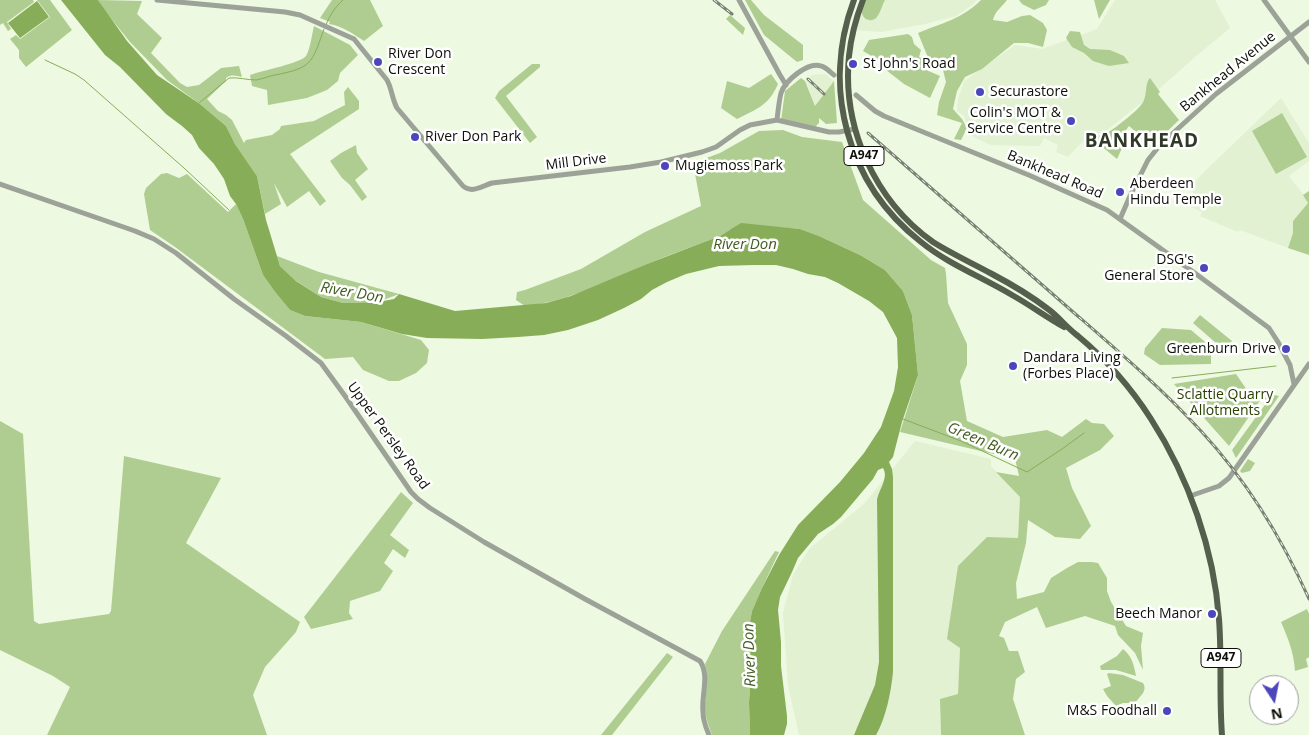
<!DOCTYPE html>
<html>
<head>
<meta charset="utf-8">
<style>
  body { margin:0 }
  #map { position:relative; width:1309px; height:735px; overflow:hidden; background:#edf9e1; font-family:"Open Sans",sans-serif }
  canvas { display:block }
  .north { position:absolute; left:1249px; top:675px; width:50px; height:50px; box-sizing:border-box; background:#fff; border:1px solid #9e9f9c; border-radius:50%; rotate:169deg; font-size:14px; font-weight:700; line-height:20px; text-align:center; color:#0d1008 }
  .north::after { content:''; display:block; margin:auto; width:18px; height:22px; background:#4c46bc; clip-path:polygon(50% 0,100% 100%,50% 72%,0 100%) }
</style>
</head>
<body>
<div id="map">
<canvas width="1309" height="735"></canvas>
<div class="north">N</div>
</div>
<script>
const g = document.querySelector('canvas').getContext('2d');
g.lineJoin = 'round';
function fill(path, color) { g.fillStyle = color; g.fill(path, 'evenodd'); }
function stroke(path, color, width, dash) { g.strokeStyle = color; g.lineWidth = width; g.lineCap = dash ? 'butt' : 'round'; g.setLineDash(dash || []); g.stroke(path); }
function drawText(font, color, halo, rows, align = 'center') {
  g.font = font + ' "Open Sans",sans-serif'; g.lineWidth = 5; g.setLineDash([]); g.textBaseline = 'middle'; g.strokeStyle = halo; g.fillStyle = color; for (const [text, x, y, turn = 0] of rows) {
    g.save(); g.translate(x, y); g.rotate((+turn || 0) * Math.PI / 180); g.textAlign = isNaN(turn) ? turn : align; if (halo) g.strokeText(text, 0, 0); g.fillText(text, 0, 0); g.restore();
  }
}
fill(new Path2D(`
  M865,0H977L971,6L956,16L925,24L881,32L856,30Z
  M1115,0H1215L1230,28L1195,57L1159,89L1106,131L1088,136L1068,157L1056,152L1058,145L1044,138L1040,146L991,145L970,135L964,116L957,111L958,99L964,81L1015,45L1042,49L1097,29Z
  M825,74L834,81L815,106L806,81L812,75Z
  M1281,98L1309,143V161L1289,176L1309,202L1293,221V233L1288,248L1240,230L1238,232L1200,216L1202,212L1191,207L1193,192L1189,190L1193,184L1203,173Z
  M915,441L991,459V466L1020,497L1018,538L960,648L958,694L940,700L941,735H799L788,685L783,613L793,575L809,549L864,504Z`), '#e1f1d1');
fill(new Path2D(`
  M0,0H33L34,2L7,22L11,29L8,31L3,23L0,25Z
  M37,0H50L72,30L26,67L19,58V50L10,39L16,35L20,39L50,17Z
  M98,0L142,1L137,14L162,38L151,53L180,83L187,87L199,85L221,68L239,66L242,77C237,76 231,74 226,78V81L207,99L218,111L226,115L232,120L244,143L246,140L272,135L280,129L281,126L314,121L345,105L344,92L348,87L359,101V109L290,154L326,201L320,206L309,191L287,207L274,183L281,204L265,214L257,176L235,144L226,126L200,104L167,80L130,42L105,11Z
  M332,0H370L383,26L364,41C353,34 343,26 329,24L330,22L320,18Z
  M745,0H751L764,15L803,45V60L797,62L764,35Z
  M866,0H885C882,5 880,15 875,19C870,22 862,19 862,12C862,9 865,3 866,0Z
  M981,0H1007C1001,8 995,11 993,20L1007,22L1022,16L1030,15L1043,23L1047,30L1043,47L1028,43H1014L982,69L965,77L957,91L953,109L962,119L967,128L961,140L954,139L962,123L937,115L939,102L946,82L943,70L936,61L929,60L918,33C942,23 962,19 981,0Z
  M1019,0H1049L1046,5L1034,10L1022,4Z
  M1094,0H1110L1099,19Z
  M730,15L745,28L743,35L726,19Z
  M314,26L350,45L358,55L340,73L338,81L327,90L307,98L268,105L267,90L252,86L250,75C261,71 301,63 306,56C310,50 312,34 314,26Z
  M1070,31L1080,32L1084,45L1090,49L1110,50L1124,56L1129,63L1109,66L1093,61L1084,53L1072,47L1066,38Z
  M908,34L912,37L914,44L921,50L919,57L927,61L924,69L940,76L930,98L904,84L886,70L887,65L863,51L869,40Z
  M532,64H540V67L506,96L537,137L530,143L495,98L499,91Z
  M771,74L778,84C769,105 757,109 737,119L721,108L727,81L749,88Z
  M801,78L805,81L815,106L834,81L837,123L826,124L819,118V123L815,127L781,121L785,91Z
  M1150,78L1160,92L1158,94L1179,120L1148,150L1145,148V145L1147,141L1129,126L1123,134L1122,138L1129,144L1123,146L1117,159L1089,136C1095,136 1100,136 1105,134C1113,130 1142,108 1144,100C1147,93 1145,83 1150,78Z
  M1282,113L1307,157L1276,174L1252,131Z
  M783,130L802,137L842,142L863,200L931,260L945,268L946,274L948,303L967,344V365L960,381L967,421L1003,437L1047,430L1062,437L1086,419L1092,423L1104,424L1114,436L1100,450L1066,468L1072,488L1091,526L1080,539L1055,537L1028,520L1026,543L1016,583L1017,599L1044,592L1051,578L1067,568L1078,562H1092L1098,563L1107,578V591L1111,602L1126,626L1143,633L1141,646L1143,670L1135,653L1118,635L1115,626L1085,616L1046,628L1037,607L1005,622L999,636L1004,638L1009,651H1018L1025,672L1016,679L1013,699L1025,735H941L940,699L958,694L960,648L947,639L958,566L987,537L1018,538L1020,497L996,472L1019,476L1015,459L900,432L918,375L912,315L903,291L885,270L860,255L819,236L800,229L775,227L730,230L720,236C695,246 670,254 645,265C604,283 569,301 525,306L516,300L517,292L525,290L581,269L645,232L701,206L693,163L720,153L759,131Z
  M356,145L357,153L368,169L355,180L367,197L362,201L350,185L342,178L330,161L341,153Z
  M167,173L179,178L187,174L228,212L236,204L243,219L263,275L275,292L290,310L305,316L361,322L421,340L429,350L427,363L416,373L399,381H389L363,370L353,357L325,359L175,247L150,230L144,194L146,188L161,174Z
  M1309,191V255L1288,248L1293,233V221L1308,203L1303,195Z
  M277,256L319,272L399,294L378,302L343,303L321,297L295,280L280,266Z
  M1200,315L1232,341L1224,350L1193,323Z
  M1162,328L1191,330L1211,347V364L1160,365L1144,354L1145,348Z
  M1236,374L1247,390L1261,399L1229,446L1174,384Z
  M1266,393L1279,396L1236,458L1232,450L1267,402L1262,397Z
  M0,421L23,434L34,621L39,624L109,614L111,611L124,456L221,478L186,543L300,622L296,632L265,667L253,695L267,735H47L70,687L53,676L0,650Z
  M1248,459L1255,463L1250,471L1242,473L1240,471Z
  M401,492L413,503L390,535L409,550L405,558L393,549L384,563L393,571L380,591L350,601L349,613L353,619L311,629L304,617Z
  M775,551L779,552L762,588L752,611L747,638L752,660L749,702L750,735H712C709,726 705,717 705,708C705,693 709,679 705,664L722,631Z
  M1307,609L1309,614V657L1306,659L1308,667L1295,671C1294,653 1288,638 1281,622Z
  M1123,649C1132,656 1134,665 1136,676L1116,670H1101L1100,666L1117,656Z
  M667,653L673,657L612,735H601Z
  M1109,673L1123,675L1143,683C1148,691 1140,696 1135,703H1123L1116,706L1107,696L1103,689L1111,686L1107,674Z`), '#afcd90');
fill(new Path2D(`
  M61,0H98L127,41L157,75L200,104L226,126L235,144L257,176L266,220L280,266L296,281L321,297L343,303L378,302L394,299L399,294L455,311L546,303L571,296L647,264L720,236L741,223L800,229L819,236L860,255L885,270L903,291L912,315L918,375L902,422L893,457L889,462L892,469L893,477V672C891,692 886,718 876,735H854L875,685L879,662L877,500C879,489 889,478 883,468L878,470L873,479L841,517L833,524L818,534L798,558L792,572L780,597L778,610L781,642V666L787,716V724L784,735H750L749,702L752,660L747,638L752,611L762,588L779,555L798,525L840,482L864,453L881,427L894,391L898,367L897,338L883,312L869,301L838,283L825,277L808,274L793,269L776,265H754L719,266L686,274L667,282L652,290L641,299L624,308L598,320L568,330L544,335L518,337L482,339L427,338L402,334L361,322L305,316L290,310L275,292L263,275L243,219L236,204L230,196L224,179L214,164L199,148L192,135L182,126L166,114L120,67L105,55Z
  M37,1L49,17L20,38L8,23Z`), '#87ad58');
stroke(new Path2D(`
  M326,25C329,16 336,6 343,0
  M45,60L75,74L84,80L184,168L229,210
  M199,103L229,78C238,77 247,80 256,80C262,79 269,76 275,75C312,68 312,63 324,29
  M1172,378L1276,366
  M903,419L961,441L1027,472L1062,449L1084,433`), '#87ad58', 1);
stroke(new Path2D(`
  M157,0L285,12L300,15L354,39L387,80C392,89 392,99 397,108L463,186C472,194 482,186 492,183L630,167L661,162L702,152L716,147L740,130L750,125L777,120L829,132H839L855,129
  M739,0L780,75L786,85
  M1264,0L1309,62
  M856,95L875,111L884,116L1031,176L1107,210L1192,271L1269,328L1278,342L1290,365L1294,384
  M777,120C778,111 779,101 781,93C785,81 808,61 821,66C826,67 830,72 834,75
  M0,184L135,231L154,239L176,253L234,299L286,336L321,363L345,396L411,492L418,499L430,508L484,542L585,599L700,661C710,676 701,695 703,712C703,720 706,728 709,735
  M1120,219L1130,196L1148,160L1160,145L1216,94L1309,22
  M1190,496L1219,486L1229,478L1309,364`), '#9da298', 5);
stroke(new Path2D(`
  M854,0C821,87 847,184 921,242C948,264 982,277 1012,295C1030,305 1046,317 1064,327
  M863,0C856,18 851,37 849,56C842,127 874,200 933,242C952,254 972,263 992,274C1011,284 1031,296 1048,309C1059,317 1067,328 1078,336C1108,361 1130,386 1151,419C1189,478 1214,550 1219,619C1222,658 1219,697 1222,735`), '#565f4d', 6);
const rail = new Path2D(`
  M714,0L732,14
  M808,79L824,94
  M868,133C928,185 988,238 1048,290C1100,336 1154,380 1201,431C1246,480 1282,538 1309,599`);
stroke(rail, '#7a8171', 3);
stroke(rail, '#fff', 1, [4]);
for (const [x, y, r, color] of [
  [378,62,5,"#4c46bc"],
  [853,64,5,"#4c46bc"],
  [980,92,5,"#4c46bc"],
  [1071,121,5,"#4c46bc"],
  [415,137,5,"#4c46bc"],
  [665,166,5,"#4c46bc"],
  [1120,192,5,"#4c46bc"],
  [1204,268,5,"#4c46bc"],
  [1286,349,5,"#4c46bc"],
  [1013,366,5,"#4c46bc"],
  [1212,614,5,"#4c46bc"],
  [1167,711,5,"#4c46bc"]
]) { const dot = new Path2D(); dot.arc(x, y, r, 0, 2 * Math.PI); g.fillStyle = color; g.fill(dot); stroke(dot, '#fff', 2); }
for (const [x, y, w] of [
  [864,156,40],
  [1221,658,40]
]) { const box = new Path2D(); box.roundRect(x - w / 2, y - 9.5, w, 19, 4); g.fillStyle = '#fff'; g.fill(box); stroke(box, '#0d1008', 1); }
drawText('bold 12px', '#0d1008', null, [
  ["A947",864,156],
  ["A947",1221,658]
]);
drawText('14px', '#0d1008', '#fff', [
  ["River Don",388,54],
  ["Crescent",388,70],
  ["St John's Road",863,64],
  ["Securastore",990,92],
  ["Colin's MOT &",1061,113,"right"],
  ["Service Centre",1061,129,"right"],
  ["River Don Park",425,137],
  ["Mugiemoss Park",675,166],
  ["Aberdeen",1130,184],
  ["Hindu Temple",1130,200],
  ["DSG's",1194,260,"right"],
  ["General Store",1194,276,"right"],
  ["Greenburn Drive",1276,349,"right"],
  ["Dandara Living",1023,358],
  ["(Forbes Place)",1023,374],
  ["Beech Manor",1202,614,"right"],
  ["M&S Foodhall",1157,711,"right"]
], 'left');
drawText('14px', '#0d1008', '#fff', [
  ["Bankhead Avenue",1228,72,-39],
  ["Mill Drive",576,162,-7],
  ["Bankhead Road",1055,175,23],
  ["Upper Persley Road",388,436,54]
]);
drawText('14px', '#294100', '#fff', [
  ["Sclattie Quarry",1225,395],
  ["Allotments",1225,411]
]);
drawText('italic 15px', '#435d21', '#fff', [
  ["River Don",745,245],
  ["River Don",352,293,10],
  ["Green Burn",983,442,23],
  ["River Don",750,655,-92]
]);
g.letterSpacing = '1px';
drawText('bold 19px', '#313a27', '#fff', [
  ["BANKHEAD",1142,142]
]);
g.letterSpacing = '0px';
</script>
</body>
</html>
